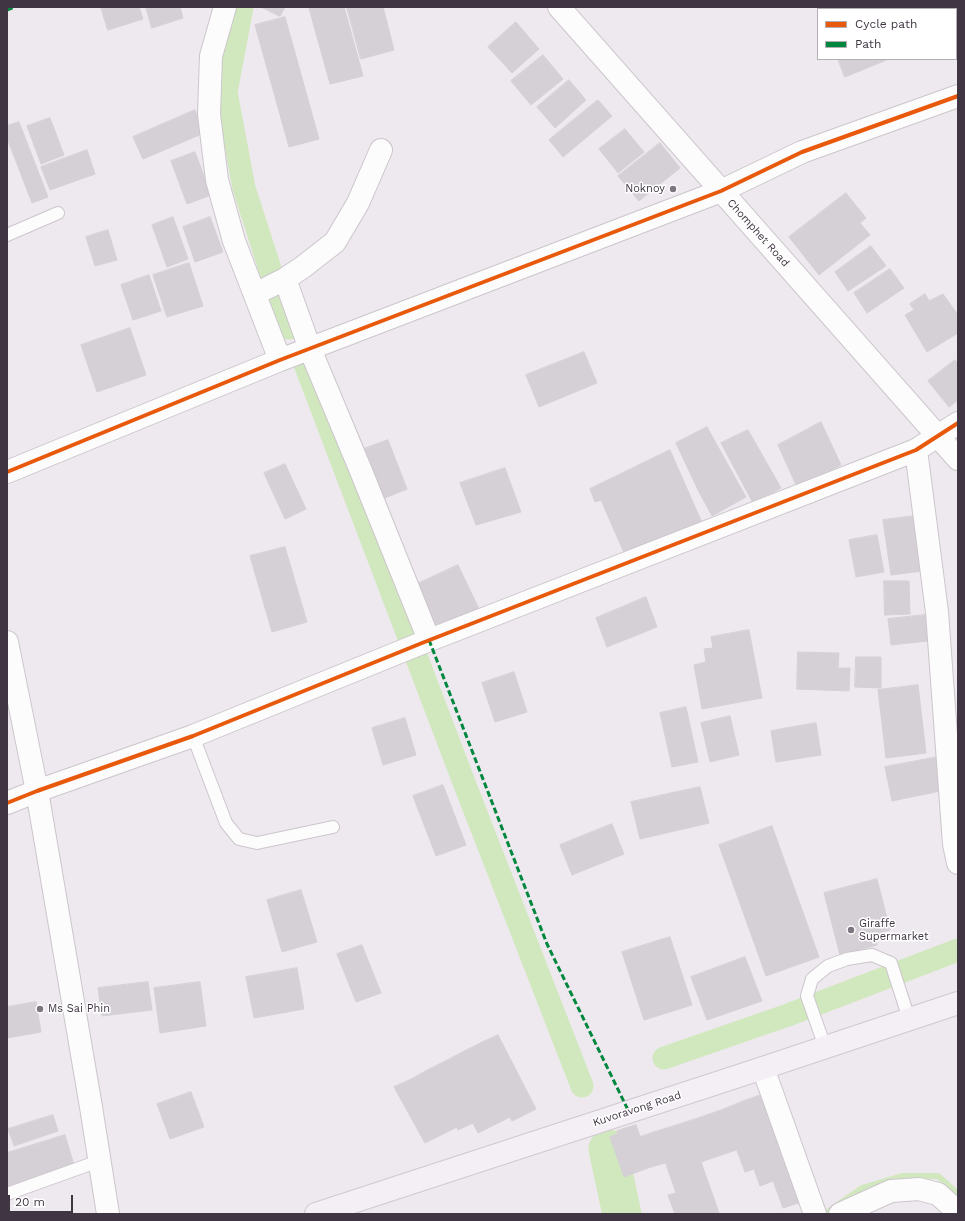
<!DOCTYPE html>
<html>
<head>
<meta charset="utf-8">
<style>
  body { margin:0 }
  #map { position:relative; width:965px; height:1221px; overflow:hidden; background:#eee9ee; font-family:"Work Sans",sans-serif }
  canvas { display:block }
  .frame { position:absolute; inset:0; border:8px solid #403643; pointer-events:none }
  .legend { position:absolute; left:817px; top:8px; width:140px; height:52px; box-sizing:border-box; background:#fff; border:1px solid #b3afb4; margin:0; padding:5px 7px; list-style:none; font-size:12px; color:#403643 }
  .legend li { display:flex; align-items:center; gap:8px; height:20px }
  .legend b { width:20px; border:1px solid #b3afb4 }
  .scale { position:absolute; left:8px; top:1195px; width:65px; height:18px; box-sizing:border-box; border:2px solid #403643; border-top:0; padding-left:5px; font-size:12px; line-height:14px; white-space:nowrap; color:#403643; -webkit-text-stroke:3px #fff; paint-order:stroke }
</style>
</head>
<body>
<div id="map">
<canvas width="965" height="1221"></canvas>
<div class="frame"></div>
<ul class="legend">
<li><b style="height:5px;background:#e8590c"></b>Cycle path</li>
<li><b style="height:5px;background:#00873e"></b>Path</li>
</ul>
<div class="scale">20 m</div>
</div>
<script>
const g = document.querySelector('canvas').getContext('2d');
g.lineJoin = 'round';
function stroke(path, color, width, dash) { g.strokeStyle = color; g.lineWidth = width; g.lineCap = dash ? 'butt' : 'round'; g.setLineDash(dash || []); g.stroke(path); }
function fill(path, color) { g.fillStyle = color; g.fill(path, 'evenodd'); }
function drawText(font, color, halo, rows, align = 'center') {
  g.font = font + ' "Work Sans",sans-serif'; g.lineWidth = 3; g.setLineDash([]); g.textBaseline = 'middle'; g.strokeStyle = halo; g.fillStyle = color; for (const [text, x, y, turn = 0] of rows) {
    g.save(); g.translate(x, y); g.rotate((+turn || 0) * Math.PI / 180); g.textAlign = isNaN(turn) ? turn : align; if (halo) g.strokeText(text, 0, 0); g.fillText(text, 0, 0); g.restore();
  }
}
stroke(new Path2D(`
  M825,1214L862,1188L902,1176H938L958,1194`), '#d1e8be', 6);
stroke(new Path2D(`
  M242,7L226,92L244,188L289,328
  M303,359L465,785L582,1086
  M664,1058L788,1015L958,950`), '#d1e8be', 23);
stroke(new Path2D(`
  M608,1149L622,1214`), '#d1e8be', 39);
const building = new Path2D(`
  M101,7H139L143,19L108,30Z
  M146,7H180L183,18L152,28Z
  M261,7H285L280,16Z
  M313,7H344L363,76L330,84L309,8Z
  M347,7H383L394,50L361,59Z
  M938,7H958V31L956,32V9H933Z
  M285,17L319,139L289,147L255,25Z
  M516,22L539,49L512,73L488,47Z
  M543,55L563,79L531,105L511,81Z
  M838,59H889L845,77Z
  M569,80L586,100L555,128L537,107Z
  M598,100L612,116L563,157L549,140Z
  M195,110L204,133L143,159L133,137Z
  M50,118L64,155L41,164L27,126Z
  M19,122L48,197L32,203L7,138V126Z
  M625,129L644,152L618,173L599,149Z
  M660,143L680,168L639,201L618,176Z
  M87,150L95,174L50,190L41,167Z
  M195,152L211,195L187,204L171,161Z
  M846,193L866,218L860,223L870,235L819,275L789,237Z
  M173,217L188,259L167,267L152,225Z
  M210,217L223,252L195,262L183,227Z
  M108,230L117,260L95,266L86,237Z
  M871,246L886,266L848,291L835,272Z
  M189,263L203,306L167,317L153,275Z
  M890,269L904,288L867,313L854,293Z
  M149,275L161,311L133,320L121,285Z
  M925,294L929,301L943,294L958,315V333L927,352L905,315L914,310L910,304Z
  M130,328L146,375L97,392L81,345Z
  M584,352L597,383L539,407L526,375Z
  M955,360L958,364V400L949,407L928,381Z
  M821,422L841,465L797,487L778,445Z
  M707,427L732,472L698,490L676,443Z
  M748,430L781,488L753,503L721,443Z
  M388,440L407,489L380,500L361,450Z
  M670,450L703,525L625,555L601,500L595,502L590,489Z
  M285,464L306,509L285,519L264,473Z
  M505,468L521,512L476,525L460,483Z
  M732,472L746,497L712,516L698,490Z
  M915,516L923,571L891,575L883,520Z
  M877,535L884,572L856,577L849,540Z
  M285,547L307,622L272,632L250,556Z
  M458,565L481,613L435,634L413,586Z
  M884,581H909L910,614L885,615Z
  M646,597L657,627L607,647L596,618Z
  M925,615L928,641L891,645L888,619Z
  M749,630L762,698L702,709L694,665L706,662L704,649L713,648L711,637Z
  M798,652L839,653L838,668H850L849,691L797,689Z
  M856,657H881V688L855,687Z
  M514,672L527,712L495,722L482,683Z
  M918,685L926,753L886,758L878,690Z
  M686,707L698,762L672,767L660,713Z
  M730,716L739,755L710,762L701,723Z
  M405,718L416,755L383,765L372,728Z
  M816,723L821,755L776,762L771,731Z
  M938,757L945,790L892,801L885,767Z
  M443,785L466,845L436,856L413,796Z
  M700,787L709,823L640,839L631,802Z
  M612,824L624,854L572,875L560,845Z
  M772,826L819,957L766,976L719,845Z
  M877,879L890,930L875,934L877,945L840,955L824,893Z
  M301,890L317,942L282,952L267,900Z
  M670,937L692,1005L644,1020L622,952Z
  M362,945L381,993L356,1002L337,954Z
  M745,957L762,1001L707,1020L691,977Z
  M297,968L304,1009L254,1018L246,977Z
  M148,982L152,1010L102,1016L98,988Z
  M200,982L206,1026L160,1033L154,988Z
  M36,1002L41,1032L7,1038V1007Z
  M498,1035L536,1109L512,1121L475,1046Z
  M475,1046L510,1117L478,1133L442,1063Z
  M442,1063L473,1123L458,1130L428,1070Z
  M428,1070L457,1127L439,1136L410,1080Z
  M410,1080L439,1136L425,1143L394,1087Z
  M191,1092L204,1127L170,1139L157,1104Z
  M764,1094L804,1201L783,1208L744,1101Z
  M744,1101L773,1181L760,1186L754,1169L745,1172L722,1110Z
  M722,1110L736,1150L701,1162L687,1122Z
  M53,1115L58,1131L14,1146L8,1129Z
  M687,1122L719,1213L715,1214H675L668,1195L676,1193L655,1132Z
  M636,1125L651,1167L632,1174L617,1131Z
  M655,1132L665,1163L651,1167L640,1137Z
  M618,1134L632,1174L624,1177L610,1137Z
  M65,1135L74,1165L7,1186V1153Z`);
fill(building, '#d5d0d6');
stroke(building, '#d5cfd6', 1);
const lane = new Path2D(`
  M897,9L902,7
  M7,235L58,213
  M193,736L226,823L239,839L257,843L333,827
  M825,1047L807,996L812,979L828,966L847,959L872,955L891,963L909,1019
  M7,1194L99,1161`);
const street = new Path2D(`
  M225,7L211,56L209,114L217,180L234,241L280,360
  M559,7L958,459
  M285,279L310,349L361,471L429,640
  M255,294L285,279L303,267L335,242L358,203L381,150
  M916,450L937,612L954,844L958,863
  M7,472L280,360L721,191L802,152L958,96
  M7,642L37,791L91,1107L108,1214
  M7,803L37,791L193,736L422,643L916,450L958,423
  M763,1068L815,1214
  M840,1214L891,1191L919,1189L938,1194L958,1212`);
const secondary = new Path2D(`
  M316,1214L763,1068L958,1003`);
stroke(lane, '#ccc6cc', 14);
stroke(street, '#ccc6cc', 24);
stroke(secondary, '#d1c7d2', 24);
stroke(lane, '#fcfcfc', 12);
stroke(street, '#fcfcfc', 22);
stroke(secondary, '#f4eef5', 22);
stroke(new Path2D(`
  M7,10L15,7
  M429,640L547,944L629,1112`), '#00873e', 3, [6, 3]);
stroke(new Path2D(`
  M7,472L280,360L721,191L802,152L958,96
  M7,803L37,791L193,736L422,643L916,450L958,423`), '#e8590c', 4);
for (const [x, y, r, color] of [
  [673,189,4,"#7d757f"],
  [851,930,4,"#7d757f"],
  [40,1009,4,"#7d757f"]
]) { const dot = new Path2D(); dot.arc(x, y, r, 0, 2 * Math.PI); g.fillStyle = color; g.fill(dot); stroke(dot, '#fff', 1.5); }
drawText('11px', '#403643', '#fff', [
  ["Noknoy",665,189,"right"],
  ["Giraffe",859,924],
  ["Supermarket",859,937],
  ["Ms Sai Phin",48,1009]
], 'left');
drawText('11px', '#403643', '#fff', [
  ["Chomphet Road",758,233,48],
  ["Kuvoravong Road",637,1109,-18]
]);
</script>
</body>
</html>
